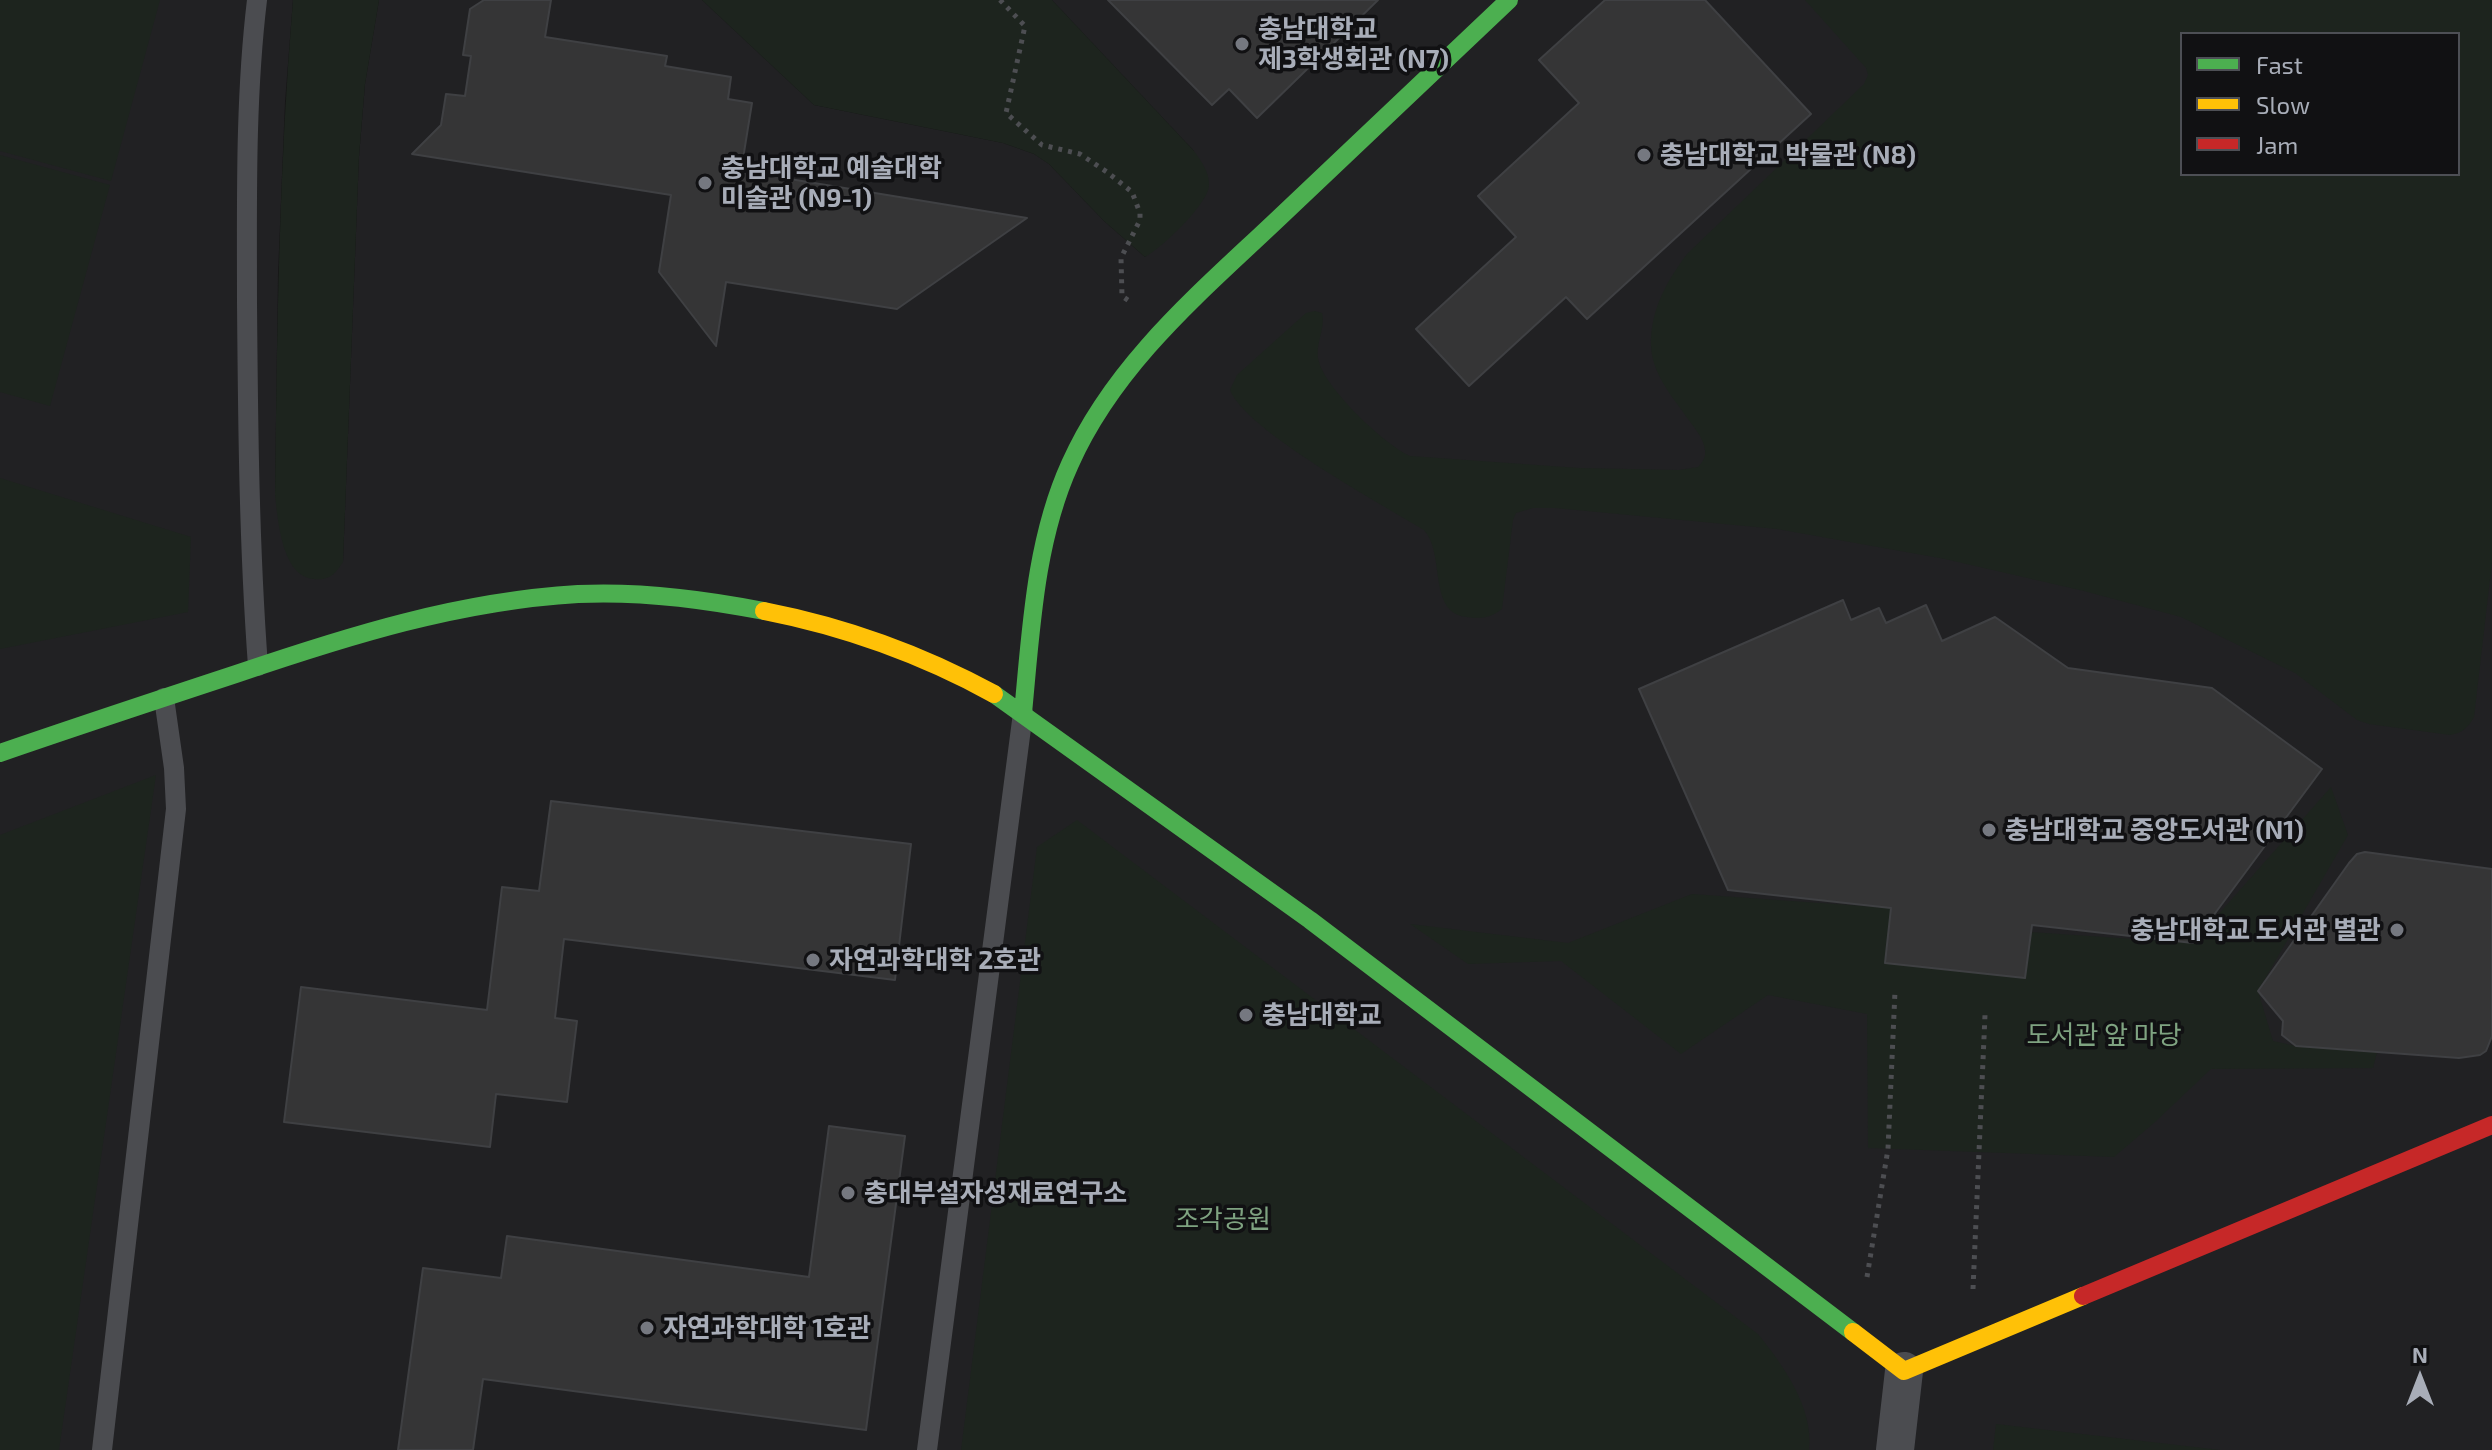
<!DOCTYPE html>
<html>
<head>
<meta charset="utf-8">
<style>
  body { margin:0 }
  #map { position:relative; width:2492px; height:1450px; overflow:hidden; background:#171717; font-family:"Exo 2",sans-serif }
  canvas { display:block }
  .legend { position:absolute; left:2180px; top:32px; width:280px; height:144px; box-sizing:border-box; background:#111113; border:2px solid #4d4f55; margin:0; padding:10px 14px; list-style:none; font-size:24px; color:#a8adb8 }
  .legend li { display:flex; align-items:center; gap:16px; height:40px }
  .legend b { width:40px; border:2px solid #4d4f55 }
  .north { position:absolute; left:2380px; top:1338px; width:80px; height:80px; -webkit-text-stroke:6px #111113; paint-order:stroke; rotate:0deg; font-size:22px; font-weight:700; line-height:32px; text-align:center; color:#a8adb8 }
  .north::after { content:''; display:block; margin:auto; width:28px; height:36px; background:#a8adb8; clip-path:polygon(50% 0,100% 100%,50% 72%,0 100%) }
</style>
</head>
<body>
<div id="map">
<canvas width="2492" height="1450"></canvas>
<ul class="legend">
<li><b style="height:10px;background:#4caf50"></b>Fast</li>
<li><b style="height:10px;background:#ffc107"></b>Slow</li>
<li><b style="height:10px;background:#c62828"></b>Jam</li>
</ul>
<div class="north">N</div>
</div>
<script>
const g = document.querySelector('canvas').getContext('2d');
g.lineJoin = 'round';
function fill(path, color) { g.fillStyle = color; g.fill(path, 'evenodd'); }
function stroke(path, color, width, dash) { g.strokeStyle = color; g.lineWidth = width; g.lineCap = dash ? 'butt' : 'round'; g.setLineDash(dash || []); g.stroke(path); }
function drawText(font, color, halo, rows, align = 'center') {
  g.font = font + ' "Exo 2","Noto Sans KR",sans-serif'; g.lineWidth = 7; g.setLineDash([]); g.textBaseline = 'middle'; g.strokeStyle = halo; g.fillStyle = color; for (const [text, x, y, turn = 0] of rows) {
    g.save(); g.translate(x, y); g.rotate((+turn || 0) * Math.PI / 180); g.textAlign = isNaN(turn) ? turn : align; if (halo) g.strokeText(text, 0, 0); g.fillText(text, 0, 0); g.restore();
  }
}
fill(new Path2D(`
  M0,0H293L285,102L278,274L275,495L343,561L359,156L365,84L379,0H702L814,105L1003,143L1034,154L1049,164L1104,221L1145,257L1194,151L1052,0H2492V1450H0ZM2182,34H2458V174H2182Z`), '#212123');
fill(new Path2D(`
  M0,0H160L111,181L0,151Z
  M293,0H379L365,84L359,156L343,562C335,574 329,581 314,579C282,577 278,520 275,495C277,330 279,165 293,0Z
  M702,0H1052L1194,151C1201,161 1210,173 1209,186C1207,205 1162,248 1145,257L1104,221L1049,164L1034,154L1003,143L814,105Z
  M1805,0H2492V562L2474,717C2468,728 2462,733 2450,735L2369,724L2357,720L2295,673L2181,617L2084,591L1945,559L1777,529L1555,508H1533L1516,513L1513,520L1502,609C1490,618 1481,619 1467,617C1427,613 1446,555 1424,530C1383,505 1245,430 1230,390L1237,375L1306,313L1315,311L1322,313C1326,329 1314,345 1319,362C1326,389 1385,445 1410,456L1579,468L1679,470L1698,467C1703,461 1706,458 1705,450C1704,440 1697,431 1691,423C1675,400 1652,375 1651,346C1650,310 1667,281 1687,254L1864,84L1868,75L1866,68ZM2182,34H2458V174H2182Z
  M0,155L110,185L50,406L0,392Z
  M0,478L191,537L188,612L0,649Z
  M156,775L59,1450H0V835Z
  M2331,787L2348,835L2258,991L2273,1041L2296,1046L2377,1052L2373,1068L2211,1069L2154,1123L2114,1157L1868,1148L1867,1014L1768,995L1681,1054L1561,961L1468,964L1410,924L1568,943L1692,894L1891,908L1885,963L2025,978L2030,932L2193,943Z
  M1077,820L1758,1334C1783,1365 1814,1408 1809,1450H961L1037,847Z
  M1996,1424L2220,1450H1993Z`), '#1d241e');
const building = new Path2D(`
  M484,0H551L545,37L667,56L665,66L731,77L728,99L752,103L741,171L1027,218L897,309L726,282L716,346L659,272L671,195L412,154L441,125L446,94L465,96L471,56L463,55L470,9Z
  M1108,0H1378L1257,118L1229,89L1212,105Z
  M1605,0H1705L1811,114L1587,319L1566,297L1469,386L1416,329L1516,237L1478,196L1579,103L1539,60Z
  M1843,600L1851,620L1879,608L1886,623L1926,605L1942,641L1995,617L2068,668L2212,688L2322,769L2193,943L2032,925L2025,978L1885,963L1891,908L1728,890L1639,689Z
  M551,801L911,844L895,980L564,939L555,1018L577,1021L567,1102L496,1094L490,1147L284,1122L301,987L487,1010L502,887L539,891Z
  M2365,852L2492,869V1036L2486,1051L2480,1055L2459,1058L2296,1046L2282,1035L2283,1021L2258,991L2349,863L2357,854Z
  M829,1126L905,1136L866,1430L483,1379L473,1450H398L423,1268L501,1278L507,1236L809,1277Z`);
fill(building, '#353536');
stroke(building, '#3f4043', 2);
stroke(new Path2D(`
  M1000,0L1025,26L1006,113L1042,145L1080,154L1107,172L1132,192L1140,213V220L1121,258L1122,296L1132,303
  M1867,1277L1888,1149L1895,991
  M1973,1289L1985,1015`), '#4d4e52', 5, [4, 6]);
stroke(new Path2D(`
  M257,0C245,100 247,202 247,303C248,424 249,545 258,666
  M102,1450L176,809L174,768L164,698
  M927,1450L1023,713`), '#4b4c50', 20);
stroke(new Path2D(`
  M1895,1450L1904,1371`), '#4b4c50', 38);
stroke(new Path2D(`
  M994,694L1310,920L1853,1332
  M1023,713C1031,630 1035,541 1070,464C1115,363 1201,292 1280,217C1357,145 1433,72 1509,0
  M0,753C78,726 157,700 236,674C348,636 459,601 578,594C640,591 703,599 764,611`), '#4caf50', 18);
stroke(new Path2D(`
  M764,611C846,627 921,654 994,694
  M1853,1332L1904,1371L2083,1296`), '#ffc107', 18);
stroke(new Path2D(`
  M2083,1296L2492,1125`), '#c62828', 18);
for (const [x, y, r, color] of [
  [1242,44,8,"#757880"],
  [1644,155,8,"#757880"],
  [705,183,8,"#757880"],
  [1989,830,8,"#757880"],
  [2397,930,8,"#757880"],
  [813,960,8,"#757880"],
  [1246,1015,8,"#757880"],
  [848,1193,8,"#757880"],
  [647,1328,8,"#757880"]
]) { const dot = new Path2D(); dot.arc(x, y, r, 0, 2 * Math.PI); g.fillStyle = color; g.fill(dot); stroke(dot, '#111113', 3); }
drawText('bold 26px', '#a8adb8', '#111113', [
  ["충남대학교",1258,29],
  ["제3학생회관 (N7)",1258,59],
  ["충남대학교 박물관 (N8)",1660,155],
  ["충남대학교 예술대학",721,168],
  ["미술관 (N9-1)",721,198],
  ["충남대학교 중앙도서관 (N1)",2005,830],
  ["충남대학교 도서관 별관",2381,930,"right"],
  ["자연과학대학 2호관",829,960],
  ["충남대학교",1262,1015],
  ["충대부설자성재료연구소",864,1193],
  ["자연과학대학 1호관",663,1328]
], 'left');
drawText('26px', '#7fa381', '#111113', [
  ["도서관 앞 마당",2104,1035],
  ["조각공원",1223,1219]
]);
</script>
</body>
</html>
